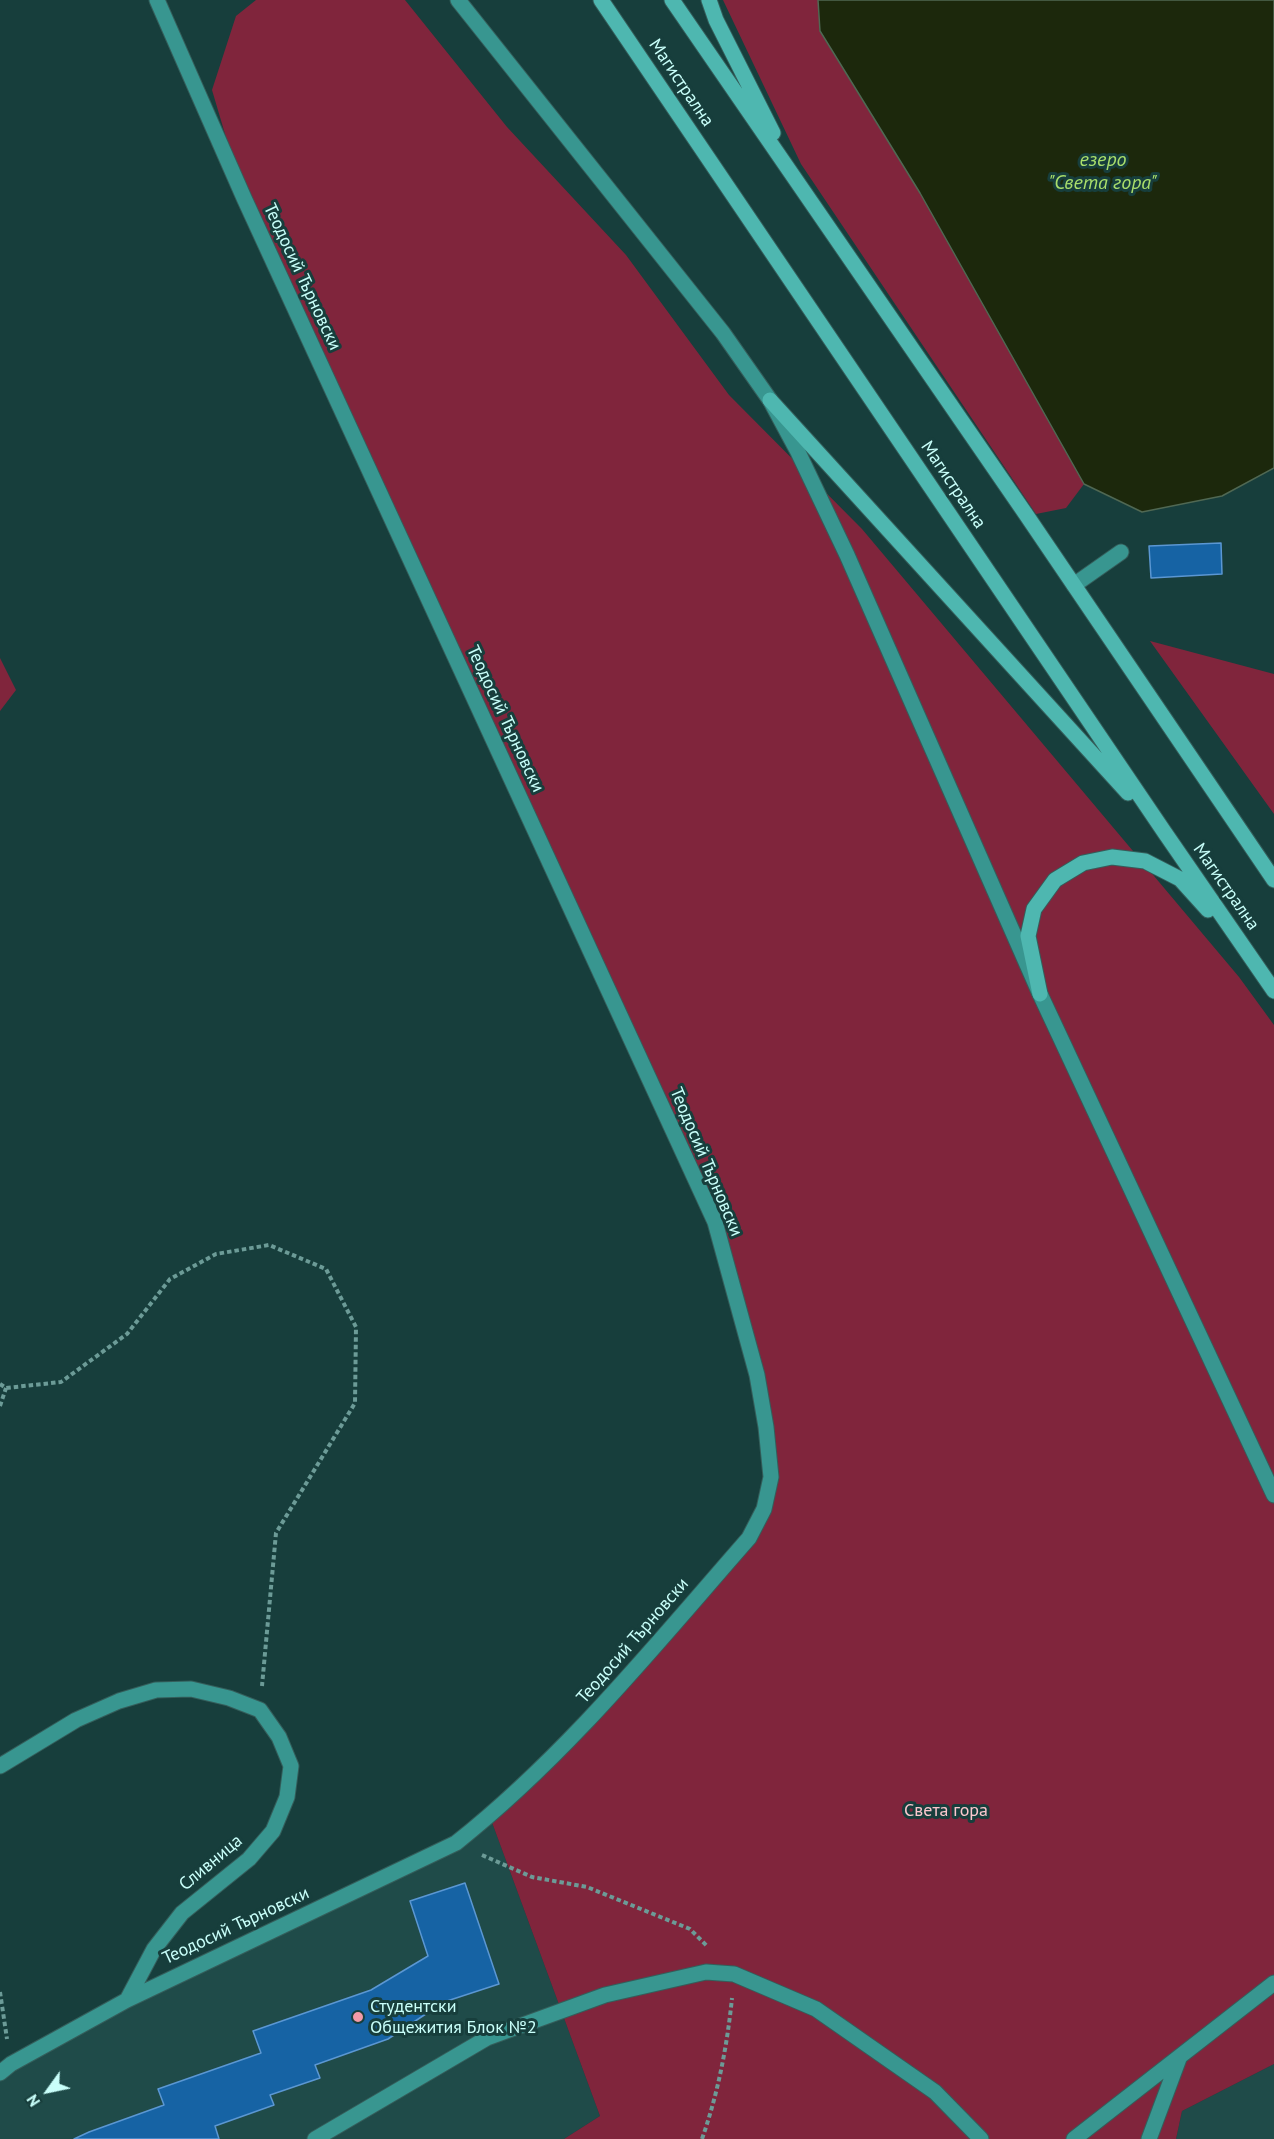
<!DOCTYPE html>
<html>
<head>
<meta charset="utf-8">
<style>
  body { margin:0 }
  #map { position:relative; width:1274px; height:2139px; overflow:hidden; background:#173e3c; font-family:"PT Sans",sans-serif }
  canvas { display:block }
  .north { position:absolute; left:18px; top:2061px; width:60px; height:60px; -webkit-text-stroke:4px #173e3c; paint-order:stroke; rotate:237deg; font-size:16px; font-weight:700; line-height:24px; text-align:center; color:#c9fffa }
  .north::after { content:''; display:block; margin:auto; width:21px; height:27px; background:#c9fffa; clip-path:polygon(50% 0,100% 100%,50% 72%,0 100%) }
</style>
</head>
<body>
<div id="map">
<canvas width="1274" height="2139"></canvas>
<div class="north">N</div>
</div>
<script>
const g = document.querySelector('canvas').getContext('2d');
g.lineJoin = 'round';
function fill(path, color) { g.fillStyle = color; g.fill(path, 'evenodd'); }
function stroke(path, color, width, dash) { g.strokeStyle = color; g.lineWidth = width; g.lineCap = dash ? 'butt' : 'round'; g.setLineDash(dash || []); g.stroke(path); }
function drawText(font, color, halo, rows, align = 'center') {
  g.font = font + ' "PT Sans",sans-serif'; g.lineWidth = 6; g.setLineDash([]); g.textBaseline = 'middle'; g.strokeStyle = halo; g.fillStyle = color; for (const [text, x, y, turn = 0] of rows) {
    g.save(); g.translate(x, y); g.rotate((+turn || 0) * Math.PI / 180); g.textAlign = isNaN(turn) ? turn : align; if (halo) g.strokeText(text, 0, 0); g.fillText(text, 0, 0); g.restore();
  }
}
fill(new Path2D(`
  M490,1817L600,2116L564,2139H0V2073L11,2064L456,1843Z
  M1274,2064V2139H1176L1182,2111Z`), '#1f4b49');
fill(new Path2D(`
  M256,0H405L507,127L626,255L729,395L862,529L1239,977L1274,1025V2064L1182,2111L1176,2139H564L600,2116L490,1817L580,1730L764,1509L766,1427L715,1222L244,198L212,90L236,16Z
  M723,0H818L820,32L920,193L1084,484L1066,508L1036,514L801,164Z
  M1150,641L1274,674V814Z
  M0,658L16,690L0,711Z`), '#80253c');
const water = new Path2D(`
  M818,0H1274V468L1222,496L1142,512L1084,484L920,193L820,31Z`);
fill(water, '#1c280c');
stroke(water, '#506853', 1.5);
const building = new Path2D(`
  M1221,543L1222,574L1151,578L1149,546Z
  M465,1883L499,1984L444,2002L388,2039L315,2065L320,2078L270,2095L274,2105L215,2126L219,2139H74L89,2132L164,2105L158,2089L261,2053L253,2031L371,1990L428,1956L410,1901Z`);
fill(building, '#1663a4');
stroke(building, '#5b97d3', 1.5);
const minor = new Path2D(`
  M458,0L723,333L770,400L798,452L847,555L1040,994L1274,1495
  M1074,585L1121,552
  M0,1766L76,1720L119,1701L156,1690L191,1689L229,1698L260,1710L279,1737L291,1766L287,1797L273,1831L249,1859L182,1913L154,1949L127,2000
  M0,2073L11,2064L127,2000L456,1843C567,1755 656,1644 749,1538L764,1509L771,1477L766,1427L757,1375L715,1222L244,198L157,0
  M315,2139L487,2038L605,1995L706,1972L734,1974L816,2009L935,2092L981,2139
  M1074,2139L1274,1983
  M1149,2139L1180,2056`);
const major = new Path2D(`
  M601,0L1165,833L1274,991
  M672,0L1025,513L1274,880
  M709,0L716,20L773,133
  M770,400L1128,793
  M1040,994L1028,936L1034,909L1055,880L1083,863L1112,857L1145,861L1180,879L1208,910`);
stroke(minor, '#345e5b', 17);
stroke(major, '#345e5b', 17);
stroke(new Path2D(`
  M0,1384L6,1388L61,1382L127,1334L170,1279L216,1254L269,1245L326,1269L356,1327L355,1403L276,1533L262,1686
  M0,1406L6,1388
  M482,1855L532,1877L587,1887L690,1929L708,1947
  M0,1992L7,2039
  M702,2139C718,2093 727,2047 732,1998`), '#6c9b97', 4, [4.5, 3]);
stroke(minor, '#389690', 15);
stroke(major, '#4eb7b0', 15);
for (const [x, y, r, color] of [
  [358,2017,6,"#f39aa8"]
]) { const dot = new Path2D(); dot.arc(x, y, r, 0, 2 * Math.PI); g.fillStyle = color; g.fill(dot); stroke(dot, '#173e3c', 2); }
drawText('18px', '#c9fffa', '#173e3c', [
  ["Магистрална",681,83,56],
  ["Теодосий Търновски",302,277,65],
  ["Магистрална",953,485,56],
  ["Теодосий Търновски",505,719,65],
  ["Магистрална",1226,887,55],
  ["Теодосий Търновски",706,1162,67],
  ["Теодосий Търновски",633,1641,-49],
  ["Сливница",211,1863,-40],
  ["Теодосий Търновски",236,1926,-25]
]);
drawText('18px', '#fdc7ce', '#173e3c', [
  ["Света гора",946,1811]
]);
drawText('18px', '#c9fffa', '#173e3c', [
  ["Студентски",370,2007],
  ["Общежития Блок №2",370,2028]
], 'left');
drawText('italic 20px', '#a9de6b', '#173e3c', [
  ["езеро",1103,160],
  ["\"Света гора\"",1103,183]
]);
</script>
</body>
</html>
